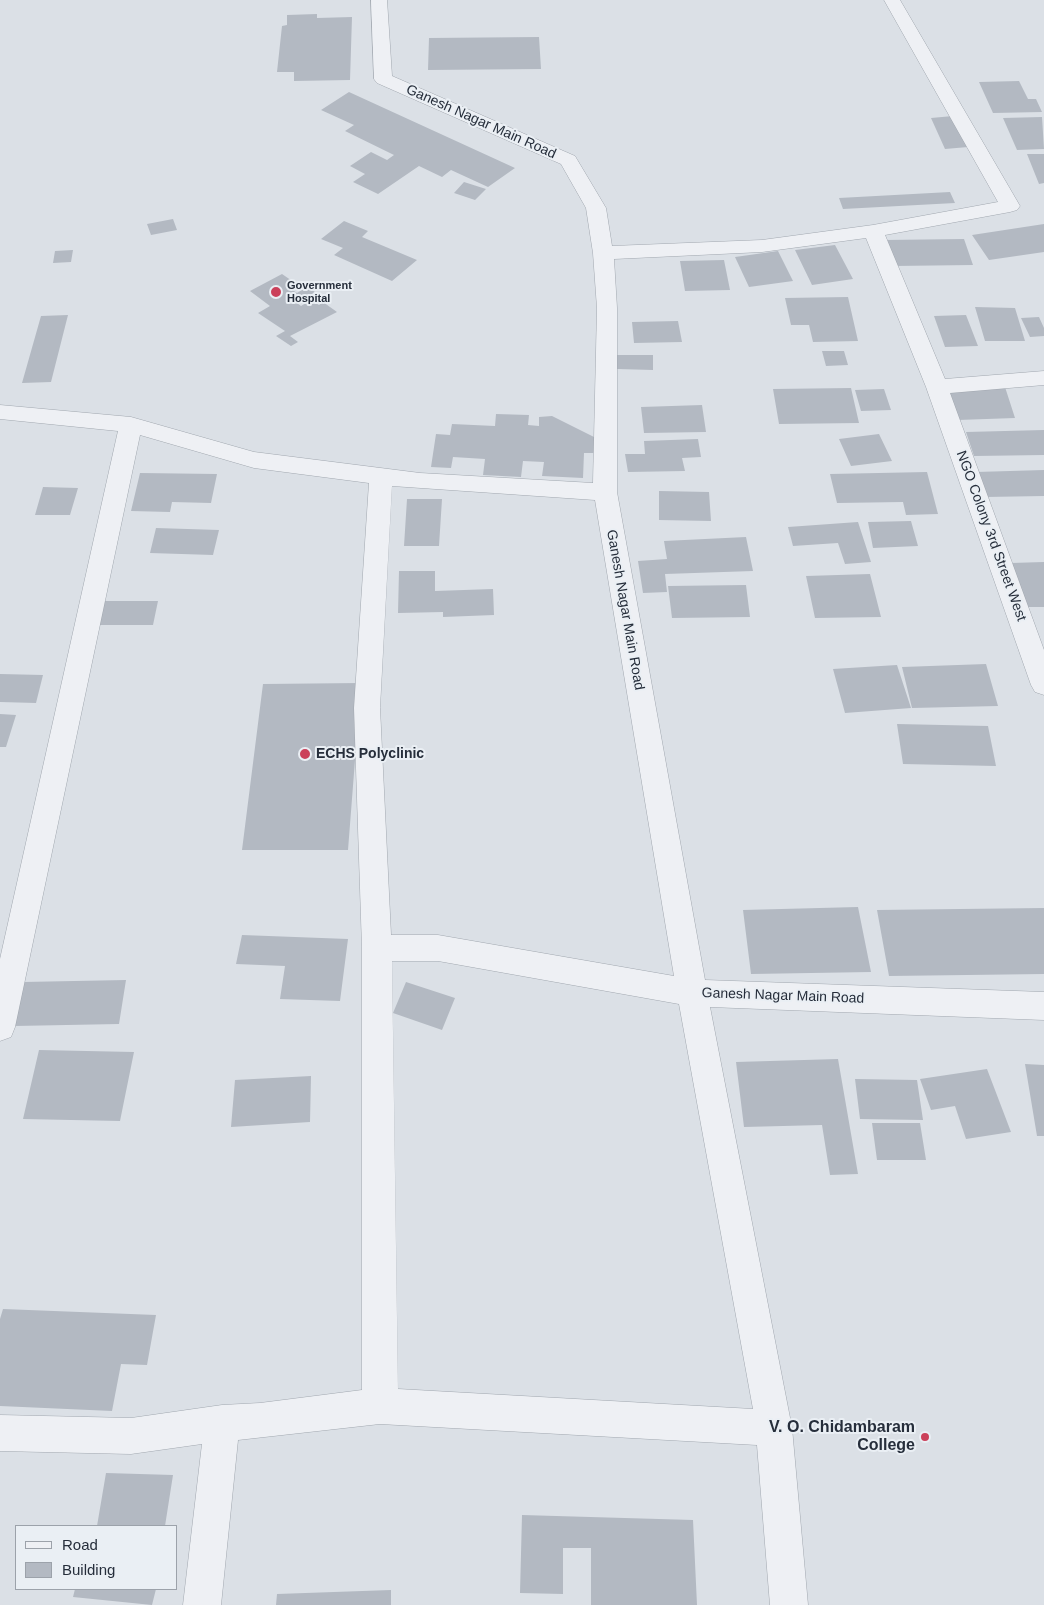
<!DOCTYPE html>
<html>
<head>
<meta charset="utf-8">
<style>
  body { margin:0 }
  #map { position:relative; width:1044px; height:1605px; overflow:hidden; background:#dbe0e6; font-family:Arial,sans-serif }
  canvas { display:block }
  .legend { position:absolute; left:15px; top:1525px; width:162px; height:65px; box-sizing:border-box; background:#eaeff4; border:1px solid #9ca2aa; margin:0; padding:6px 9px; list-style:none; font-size:15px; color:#262e3b }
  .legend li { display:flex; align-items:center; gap:10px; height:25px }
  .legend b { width:25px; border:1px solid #9ca2aa }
</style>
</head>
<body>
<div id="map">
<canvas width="1044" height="1605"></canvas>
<ul class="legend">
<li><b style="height:6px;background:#eef0f4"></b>Road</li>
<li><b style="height:14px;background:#b3b9c2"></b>Building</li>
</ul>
</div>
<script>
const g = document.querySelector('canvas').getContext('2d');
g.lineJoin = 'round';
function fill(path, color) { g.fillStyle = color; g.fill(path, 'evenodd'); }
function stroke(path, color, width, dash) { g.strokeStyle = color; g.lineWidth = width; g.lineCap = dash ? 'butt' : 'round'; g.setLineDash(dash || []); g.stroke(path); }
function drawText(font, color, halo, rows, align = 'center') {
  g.font = font + ' Arial,sans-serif'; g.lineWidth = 4; g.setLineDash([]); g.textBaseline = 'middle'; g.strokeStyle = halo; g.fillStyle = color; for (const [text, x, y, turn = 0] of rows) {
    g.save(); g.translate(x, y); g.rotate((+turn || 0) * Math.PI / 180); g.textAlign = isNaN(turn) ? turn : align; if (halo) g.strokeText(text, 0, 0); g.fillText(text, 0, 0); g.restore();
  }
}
fill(new Path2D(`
  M317,14V18L352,17L350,80L294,81V72H277L282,26L287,25V15Z
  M539,37L541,69L428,70L429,38Z
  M1019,81L1028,99H1036L1042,112L993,113L979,82Z
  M349,92L515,168L488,187L451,170L442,177L419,166L378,194L353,182L365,174L350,166L371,152L387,160L394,155L345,131L354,125L321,110Z
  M953,116L968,147L945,149L931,118Z
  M1042,117L1044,149L1017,150L1003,118Z
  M1027,154H1044V183L1039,184Z
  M464,182L486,189L475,200L454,193Z
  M950,192L955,203L843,209L839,198Z
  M173,219L177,230L151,235L147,224Z
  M344,221L368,231L362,237L417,260L392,281L334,255L343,248L321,239Z
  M1044,224V252L989,260L972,235Z
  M964,239L973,265L893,266L885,240Z
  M835,245L853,279L812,285L795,250Z
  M73,250L71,262L53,263L55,251Z
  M778,251L793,281L749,287L735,257Z
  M724,260L730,290L685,291L680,261Z
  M282,274L298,285L291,289L297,293L307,287L315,292L297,303L301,306L311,300L319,305L323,302L337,312L290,336L298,342L291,346L276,336L285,331L258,313L270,306L250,291Z
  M848,297L858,341L813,342L809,325H791L785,298Z
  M975,307L1015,308L1025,341H985Z
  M68,315L51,382L22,383L41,316Z
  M966,315L978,346L945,347L934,316Z
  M1039,317L1044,328V336L1030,337L1021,318Z
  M678,321L682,342L634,343L632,322Z
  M822,351H844L848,365L826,366Z
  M617,355H653V370L617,369Z
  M1005,387L1015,418L958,420L948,388Z
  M851,388L859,423L779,424L773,389Z
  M884,389L891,410L861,411L855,390Z
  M702,405L706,432L644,433L641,407Z
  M496,414L529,415L528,425L539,426V417L552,416L594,437L595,453H584L583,478L542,476L544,462L523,461L521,477L483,475L485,459L453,457L451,468L431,467L436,434L450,435L452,424L495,426Z
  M1044,430V455L974,456L966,432Z
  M879,434L892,461L851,466L839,439Z
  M698,439L701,457L682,458L685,471L628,472L625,454H645L644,441Z
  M1044,470V496L985,497L976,472Z
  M927,472L938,514L906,515L903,502L837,503L830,474Z
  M140,473L217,474L211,503L172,502L170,512L131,511Z
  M43,487L78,488L70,515H35Z
  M659,491L709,492L711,521L659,520Z
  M407,499H442L439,546H404Z
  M911,521L918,546L873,548L868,522Z
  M858,522L871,562L845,564L838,543L793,546L788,527Z
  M156,528L219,530L213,555L150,553Z
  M746,537L753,571L665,574L667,592L643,593L638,561L667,559L664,541Z
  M1044,562V607H1025L1011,563Z
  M399,571H435V591L493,589L494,615L443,617V612L398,613Z
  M870,574L881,617L815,618L806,576Z
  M746,585L750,617L672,618L668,586Z
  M104,601H158L153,625H99Z
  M986,664L998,706L912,708L902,667Z
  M897,665L911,708L845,713L833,669Z
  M0,674L43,675L36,703L0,702Z
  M361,683L348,850H242L263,684Z
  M0,714L16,715L6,747H0Z
  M897,724L988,726L996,766L903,764Z
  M858,907L871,972L751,974L743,910Z
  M1044,908V974L889,976L877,910Z
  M242,935L348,939L340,1001L280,999L285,966L236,964Z
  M126,980L119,1024L14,1026L23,982Z
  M406,982L455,998L442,1030L393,1013Z
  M39,1050L134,1052L120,1121L23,1119Z
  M838,1059L858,1174L830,1175L822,1125L744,1127L736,1062Z
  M1025,1064L1044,1065V1136H1037Z
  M987,1069L1011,1132L966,1139L955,1106L931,1110L920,1079Z
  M311,1076L310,1122L231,1127L235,1080Z
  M855,1079L917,1080L923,1120L860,1119Z
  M872,1123H920L926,1160H877Z
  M3,1309L156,1315L147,1365L121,1364L112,1411L0,1406V1319Z
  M106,1473L173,1475L165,1526H97Z
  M522,1515L693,1520L697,1605H591V1548H563V1594L520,1593Z
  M75,1589H156L152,1605L73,1597Z
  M391,1590V1605H276L277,1594Z`), '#b3b9c2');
const street = new Path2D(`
  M371,0H387L392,76L575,156L606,208L612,246L762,240L873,225L998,202L884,0H900L1020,206L1017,210L1010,212L885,235L945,379L1044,371V385L950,393L1044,650V695L1035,692L1031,685L926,387L866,238L762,252L614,259L617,308V492L705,980L1044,992V1020L710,1007L792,1428L808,1605H770L757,1445L380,1424L238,1440L221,1605H183L202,1444L131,1454L0,1451V1415L131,1418L222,1405L260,1403L362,1390V948L354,708L369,483L254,468L140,435L15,1027L11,1037L0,1041V959L118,431L0,419V405L131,417L254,452L420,473L593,483L597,308L593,253L586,208L561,164L377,83L374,79ZM392,486L595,500L674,976L438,935H391L380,708ZM392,961H438L679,1004L753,1409L398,1389Z`);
stroke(street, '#a1a7af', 1);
fill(street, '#eef0f4');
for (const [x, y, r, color] of [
  [276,292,6,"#cb405a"],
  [305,754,6,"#cb405a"],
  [925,1437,5,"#cb405a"]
]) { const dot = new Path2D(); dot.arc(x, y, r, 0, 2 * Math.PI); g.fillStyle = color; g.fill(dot); stroke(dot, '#eaeff4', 2); }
drawText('bold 11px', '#262e3b', '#eaeff4', [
  ["Government",287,286],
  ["Hospital",287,299]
], 'left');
drawText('14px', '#262e3b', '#eaeff4', [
  ["Ganesh Nagar Main Road",481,122,24],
  ["NGO Colony 3rd Street West",991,536,70],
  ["Ganesh Nagar Main Road",625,610,80],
  ["Ganesh Nagar Main Road",783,996,2]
]);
drawText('bold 14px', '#262e3b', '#eaeff4', [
  ["ECHS Polyclinic",316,754]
], 'left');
drawText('bold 16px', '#262e3b', '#eaeff4', [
  ["V. O. Chidambaram",915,1428],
  ["College",915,1446]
], 'right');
</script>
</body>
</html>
